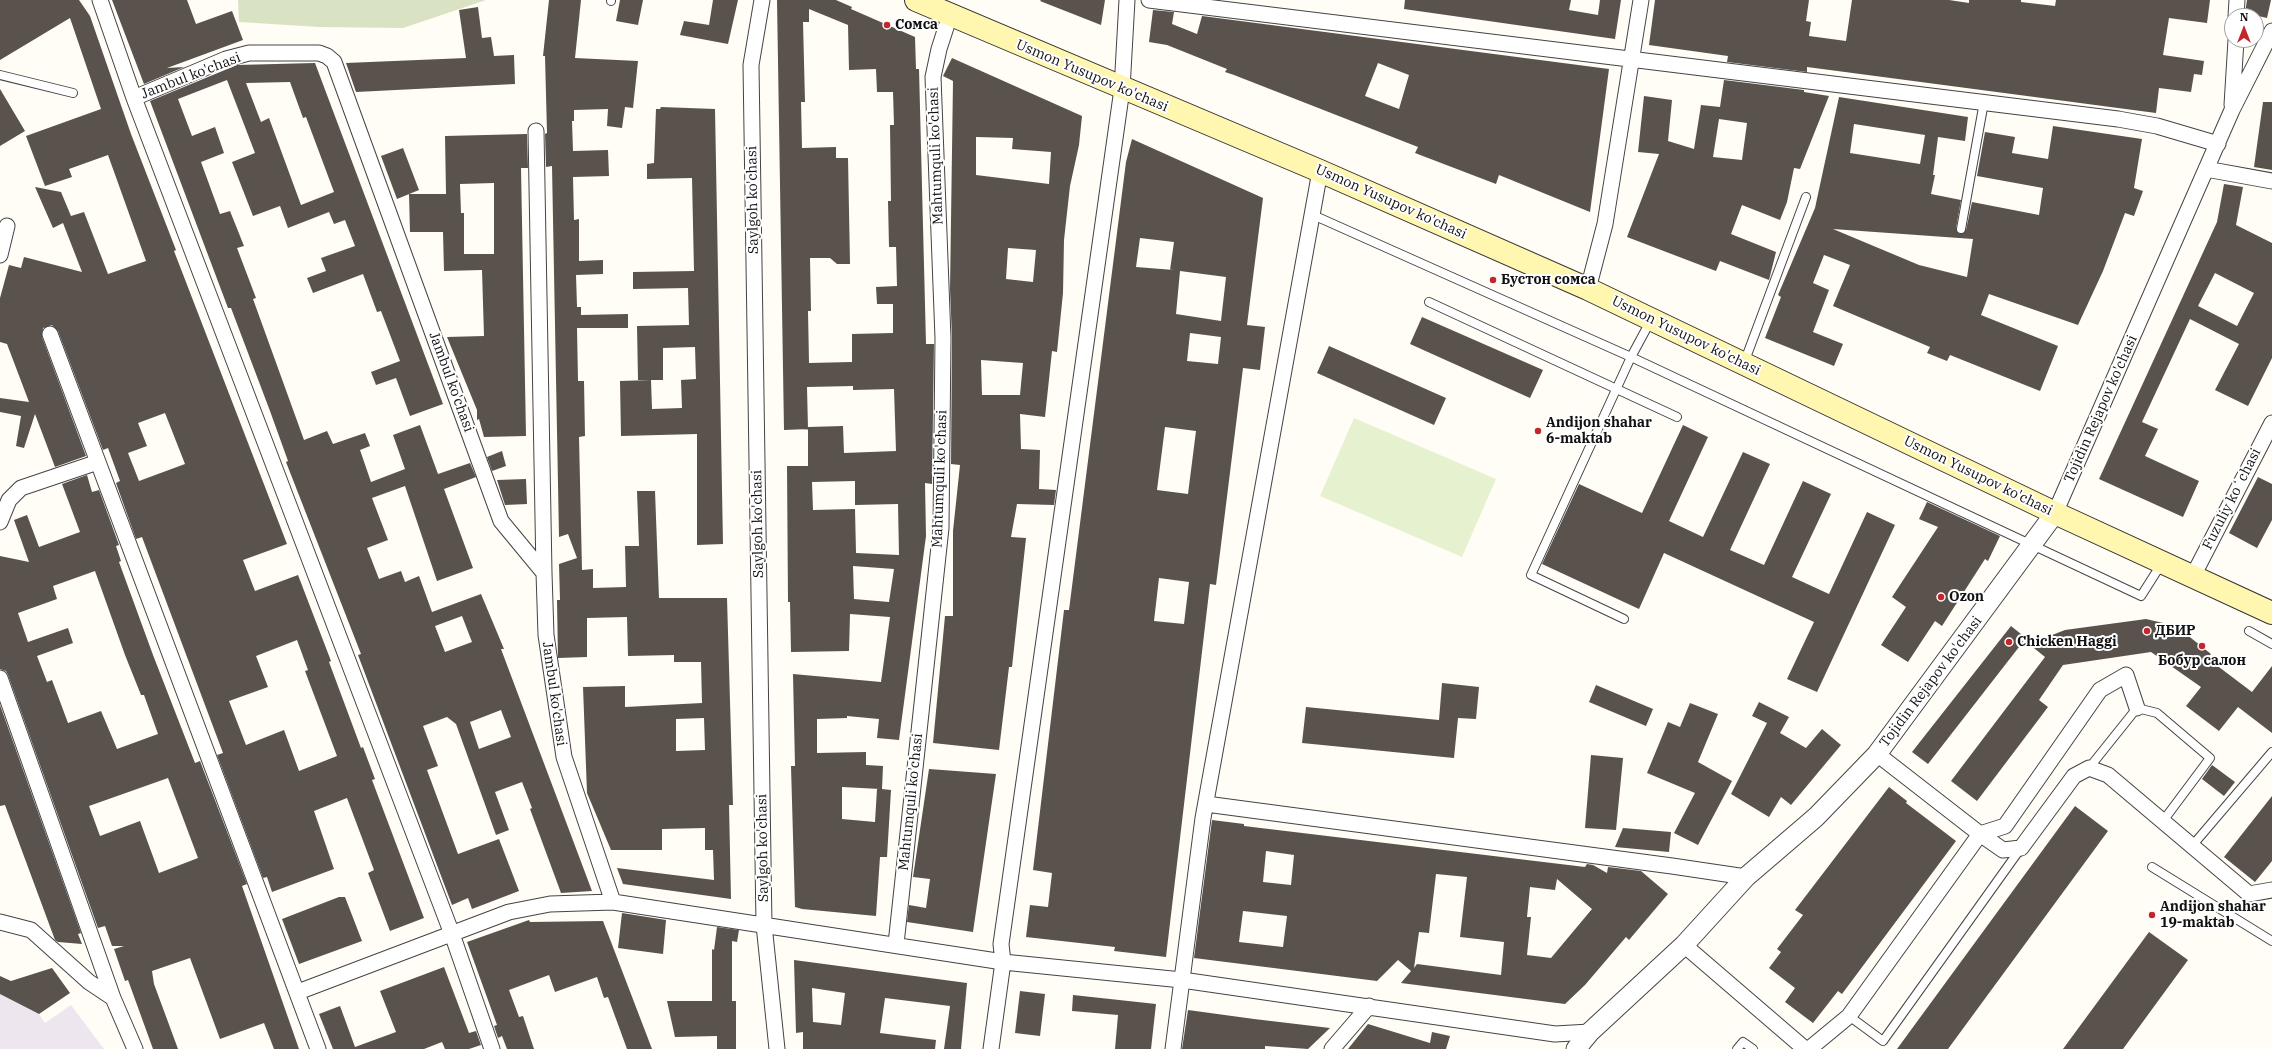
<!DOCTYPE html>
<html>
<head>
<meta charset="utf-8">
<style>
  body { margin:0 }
  #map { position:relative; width:2272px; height:1049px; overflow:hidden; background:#fffdf5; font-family:"IBM Plex Serif",serif }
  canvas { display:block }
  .north { position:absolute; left:2224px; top:8px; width:40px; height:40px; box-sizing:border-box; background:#fff; border:1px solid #a0a0a0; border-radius:50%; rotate:0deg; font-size:11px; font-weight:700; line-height:16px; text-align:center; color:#111 }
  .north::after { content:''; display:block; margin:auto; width:14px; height:18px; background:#c4262e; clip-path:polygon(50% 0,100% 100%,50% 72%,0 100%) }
</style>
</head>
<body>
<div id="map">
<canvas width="2272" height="1049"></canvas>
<div class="north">N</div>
</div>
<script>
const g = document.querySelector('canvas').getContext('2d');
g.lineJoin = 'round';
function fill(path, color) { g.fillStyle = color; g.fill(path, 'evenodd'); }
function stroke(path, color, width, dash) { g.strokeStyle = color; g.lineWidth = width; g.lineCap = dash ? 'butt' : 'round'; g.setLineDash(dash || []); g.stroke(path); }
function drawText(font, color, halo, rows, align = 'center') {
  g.font = font + ' "IBM Plex Serif",serif'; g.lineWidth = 4; g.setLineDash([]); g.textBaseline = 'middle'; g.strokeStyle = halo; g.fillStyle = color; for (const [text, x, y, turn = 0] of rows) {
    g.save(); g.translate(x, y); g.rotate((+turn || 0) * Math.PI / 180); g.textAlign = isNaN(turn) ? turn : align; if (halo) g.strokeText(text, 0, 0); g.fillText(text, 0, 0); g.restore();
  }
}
fill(new Path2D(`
  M0,994L39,1014L45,1023L71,1005L104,1049H0Z`), '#eee6ef');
fill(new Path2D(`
  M238,0H486L403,28L319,27L239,22Z`), '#d9e3c4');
fill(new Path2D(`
  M1354,418L1496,479L1462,557L1320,496Z`), '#e6f2cf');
fill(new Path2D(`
  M0,0H79L90,16L131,134L176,250L174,251L287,544L243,560L255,591L298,575L331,661L329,662L361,748L363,747L375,779L372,780L424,918L390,931L368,873L374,870L347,798L314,811L334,869L272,892L267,877L263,878L217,755L223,753L142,537L136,539L116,483L120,481L108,448L103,450L58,331L52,325L43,328L42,337L86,456L55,467L35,414L24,448L16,446L21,416L0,412V398L29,402L7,344L0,342V298L9,265L21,268L24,257L82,272L63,223L53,228L35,187L61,192L71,216L84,212L108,274L146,261L108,155L69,169L72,177L45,186L26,136L101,109L70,18L0,60ZM165,413L185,464L139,481L128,453L147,446L138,423ZM297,640L308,670L305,671L337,756L299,771L284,730L246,745L229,701L268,687L256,656Z
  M112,0H187L196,24L232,11L243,40L167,68L184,67L144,84Z
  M549,0H581L575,58L638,61L633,108L625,107L622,128L607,126L608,109L574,110V121H572L573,151L608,150L609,176L573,177L574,220L579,219V261L603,260V274L576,275L577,307H581V315L628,314V328H577L578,381H584L585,436L579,437L582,570L593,569V588L626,587L625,546H639L637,491H655L659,598H727L733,805H729L731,899L623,884L617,868L714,880L713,850H705V828L662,829V850H611L587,793L583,687L625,686V707L702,703L701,662H674V655L628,656L627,617L587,618V657L558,658L557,600H560L559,564L577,558L568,534L559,537L552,166L546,167L545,134L547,133L545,56H543ZM704,718L705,750L676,751V719Z
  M620,0H643L638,25L616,21Z
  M713,0H738L728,44L680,35L684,21L709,25Z
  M777,0H836L852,7L851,9L915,37L916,69H919L926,344H934L932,484L925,483L926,536L899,740L877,738L879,719L847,716V718L817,719V753L866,752V765L883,766L882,789L891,790L887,857H880L876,916L802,909L795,907L791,766H795L793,674L881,682L890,617L850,614L849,651L791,652L790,602H788L787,466H808V427L843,426L844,453L896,451L894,389L853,390V386L807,387L808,429L784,430ZM809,9L848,25L849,70L876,69L877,92H893L894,125H890L891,201H888L889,247H896L897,286L876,287L877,304H893V333L852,334V362L809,363L808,311H811L810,258H830L837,264H850L848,158H836V147L802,148L801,102H805L803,22H809ZM855,481V505L898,504L899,555L856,553L855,509L813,510L812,482ZM853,566L894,569L889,602L854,599ZM842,787L880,789H877L875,822L842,819Z
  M1041,0H1105L1101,25L1040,1Z
  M1405,0H1571L1569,10L1598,15L1600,0H1621L1615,39L1404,9Z
  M1655,0H1809L1806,21L1811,22L1809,36L1846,41L1852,0H1949L1969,3V0H2021V2L2055,6L2056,0H2210L2207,23L2169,18L2163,55L2204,61L2202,75L2194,74L2191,92L2159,88L2156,113L1807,67V72L1727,62L1728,56L1649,45Z
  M2247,0H2271L2267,18L2245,13Z
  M478,7L482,38L491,37L494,56L514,55L515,84L356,92L346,63L466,58L459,10Z
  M1153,10L1174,12L1172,24L1197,34L1202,16L1609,69L1590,212L1499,175L1496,184L1415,153L1418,147L1234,75L1225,72L1227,69L1167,45L1149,42ZM1378,63L1409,75L1399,109L1365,96Z
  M952,58L1082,116L1079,145L1070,186L1064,240L1063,293L1057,352L1052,351L1045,417L1020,414L1021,449L1040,450L1039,489L1056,490L1054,505L1017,504L1011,537L1026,538L1012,667H1009L999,750L933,743L945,616H953V531L960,465L951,464L952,338L950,290L953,81L943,76ZM976,137L1013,138L1012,149L1051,152L1049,184L976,175ZM1008,248L1036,250L1033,282L1006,279ZM981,360L1023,363L1020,395H982Z
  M315,63L443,404L410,416L396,378L376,385L371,372L400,361L381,311L377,312L363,274L313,293L307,278L326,271L321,258L355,246L345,220L334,224L329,212L288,228L280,206L253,216L232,162L255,153L227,80L178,99L192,136L215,127L224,153L201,162L220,214L230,211L244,246L237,248L256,298L253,299L304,440L327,431L333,444L365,433L370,446L360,450L371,482L405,469L393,435L420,425L438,474L470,463L476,477L444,489L473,568L437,581L405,486L372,498L388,540L367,548L379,579L401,571L405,582L419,576L432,612L481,594L504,649H501L592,891L561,893L530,809L532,808L522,782L495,792L509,830L496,835L456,724L447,717L423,726L438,766L427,770L458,854L499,839L519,891L472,909L468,898L452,905L358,655L361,654L286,462L288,461L270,411L231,308H228L150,101L237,65ZM290,82L303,118L306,117L334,192L301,205L269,118L261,122L246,83ZM462,616L472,642L445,652L435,626ZM501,710L511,737L479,749L470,722Z
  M1724,80L1804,90V92L1829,96L1800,169L1794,168L1787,202L1780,220L1742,205L1731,234L1776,252L1769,280L1720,261L1716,271L1627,237L1659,154L1638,152L1644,96L1672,100L1668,141L1694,149L1701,105L1720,107ZM1719,119L1747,123L1742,160L1713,157Z
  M0,89L25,131L0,146Z
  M1839,97L1968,117L1965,141L1938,137L1933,175H1935L1931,194L1961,200L1956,228L1960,234L1966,230L1972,202L2039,215L2043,188L1977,176L1985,132L2015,137L2012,153L2048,159L2053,126L2142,139L2134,188L2143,191L2134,216L2125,213L2103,271L2078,325L1989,294L1981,315L2058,346L2040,391L1950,355L1947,361L1927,353L1930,347L1833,306L1850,265L1824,255L1813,283L1829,290L1813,332L1843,344L1834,366L1765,338L1781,297L1778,295L1815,208ZM1854,124L1925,135L1920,164L1850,153ZM1833,229L1973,239L1967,277L1919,265Z
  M2263,102H2272V170L2254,167Z
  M661,107L715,109L723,544L697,545V434L621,436L620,381L651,380L652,409L682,408L681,380L696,379L695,347L663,348V380H638L637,326L689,325L688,288L633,289V272L694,271L692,178L647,179V164L654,163L656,109H660Z
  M527,134L528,168H521L526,436L484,437L479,419L477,420V410L447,337L484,336L482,270L444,271L443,232H410L409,194H446L445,136ZM494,183V254H464V213H461L460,184Z
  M1132,139L1263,198L1247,325L1265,327L1260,370L1243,368L1216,585L1210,584L1166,957L1114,951L1115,947L1026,937L1030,905L1048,907L1052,873L1033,870L1064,610H1069L1126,162ZM1140,238L1174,242L1170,270H1174L1136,267ZM1180,271L1226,277L1221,321L1176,314ZM1190,333L1221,337L1218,364L1187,361ZM1165,427L1196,431L1188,494L1157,490ZM1159,578L1189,582L1184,624L1154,621Z
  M403,148L419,190L397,199L381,156Z
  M2224,184L2243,187L2236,225L2272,243V358L2248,406L2215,390L2239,344L2190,319L2142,422L2158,429L2145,456L2199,481L2183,517L2099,479L2217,222ZM2215,273L2254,293L2237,326L2198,306Z
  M1422,317L1543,370L1530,398L1410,344Z
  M1329,346L1446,398L1434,425L1317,373Z
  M1683,425L1708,437L1669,521L1703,537L1743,452L1770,464L1730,550L1764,565L1803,481L1831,494L1792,577L1829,594L1867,512L1895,525L1817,692L1787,679L1814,622L1664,553L1639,609L1542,564L1579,484L1642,513Z
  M502,451L506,466L492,471L487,457Z
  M87,475L92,492L99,490L119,545L116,546L121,561L119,562L153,655L195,763L200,761L247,884L242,886L299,1049H274L264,1023L220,1039L190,958L152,971L154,984L178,1049H153L128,980L125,981L114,949L124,946H112L105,926L98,928L8,675L6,671L0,669V556L29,562L14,520L27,515L39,547L80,532L62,484ZM95,571L125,655L141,695H144L158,734L117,749L101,711L68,723L52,680L47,682L37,656L73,643L68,628L28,642L18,613L57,599L53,586ZM168,778L198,858L159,873L140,821L100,836L89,806Z
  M2258,477L2272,484V520L2257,548L2229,533Z
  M526,479L527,504L505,505L497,480Z
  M1927,502L2000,536L1988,561L1985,559L1942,626L1935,621L1908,662L1881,645L1906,607L1892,597L1938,527L1919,519Z
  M2146,619L2176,626L2211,654L2207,658L2252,692L2272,666V733L2238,707L2219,731L2186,706L2201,687L2151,652L2063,665L2039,700L2048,707L1977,801L1951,781L2045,657L2029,644L2065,630Z
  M2011,626L2026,638L1928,764L1912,752Z
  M1442,683L1479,687L1476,719L1458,718L1454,758L1302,743L1306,707L1439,720Z
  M1596,685L1653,709L1646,726L1589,702Z
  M1759,702L1789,717L1780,733L1806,748L1822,729L1841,745L1791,805L1781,797L1769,817L1731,794L1767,723L1752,716Z
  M1690,703L1718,714L1698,762L1732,781L1698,845L1674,833L1695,793L1647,773L1668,722L1680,727Z
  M0,705L81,933L78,934L82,944L58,942L55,940L5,805L0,806Z
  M1591,755L1623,758L1616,830L1585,828Z
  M2212,765L2235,782L2224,796L2202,779Z
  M929,769L996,774L973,932L907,922L909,905L926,908L930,879L913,877Z
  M1889,787L1907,801L1906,803L1956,841L1842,994L1838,991L1813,1023L1785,1002L1795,988L1769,968L1781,952L1777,949L1803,915L1795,910Z
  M2272,796V861L2255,882L2224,857Z
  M2075,806L2108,831L1948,1049H1897Z
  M1212,820L1244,824V826L1585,867L1587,864L1593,865L1607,873L1608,867L1641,871L1668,894L1629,940L1626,937L1585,985L1565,1004L1401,983L1411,971L1398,960L1377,981L1194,958ZM1266,851L1294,855L1291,885L1263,882ZM1436,874L1467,877L1460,937L1504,942L1501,975L1417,964L1414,968L1419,932L1429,933ZM1557,879L1592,909L1551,958L1527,955L1531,917H1527L1530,887L1555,890ZM1243,911L1287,916L1283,947L1239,942Z
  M1623,828L1671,832L1669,852L1615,847Z
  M339,897H345L362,941L299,964L282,919Z
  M622,913L666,920L663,954L618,948Z
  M529,920L530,922L603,921L652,1049H627L608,997L604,998L597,977L555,992L549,975L509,990L519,1017L523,1016L534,1049H507L502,1036L498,1038L494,1026L497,1025L467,942Z
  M717,927L739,930L737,942L732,941V1001H736V1049H717V1036L675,1037L667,1001H712V949L714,950Z
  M2149,932L2188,960L2123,1049H2063Z
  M794,960L967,983L961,1049H944L950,1006L885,998L880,1033L936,1040L935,1049H803V1032L796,1033ZM812,988L845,993L841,1025L813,1022Z
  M444,967L469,1033L476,1031L481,1045L469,1049H445L442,1042L424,1049H333L319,1014L340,1006L355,1047L396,1032L380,991Z
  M52,968L70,993L39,1014L0,994V976L11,981Z
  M1020,991L1045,994L1040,1036L1015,1033Z
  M1073,995L1156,1004L1151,1049H1115L1118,1015L1072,1011Z
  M1188,1010L1254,1019L1330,1028L1308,1049L1265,1046V1049H1182Z
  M1368,1024L1430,1043L1432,1032L1450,1036L1446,1049H1348Z`), '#5a524d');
const service = new Path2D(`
  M611,1V0
  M0,75L73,93
  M1313,215L1631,357L2141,596L2162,563
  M1961,229L1984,102
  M1429,302L1677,417
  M1744,363L1806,197
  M1624,619L1531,575L1631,357L1651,320
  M2249,631L2272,644
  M2089,768L2137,708L2157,713L2210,758L2163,821
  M2192,846L2272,752
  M2152,867L2272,941
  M1849,1016L1883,1041L2021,848
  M1737,1049L1743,1042L1753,1049`);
const minor = new Path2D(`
  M100,0L134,98L452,934L492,1049
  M762,0L751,65L764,925L777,1049
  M1149,0L2118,119L2157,126L2218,144
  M2236,16L2237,0
  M134,98L226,59L249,53H319L327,56L334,62L501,521L544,573L546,635L564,757L613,902
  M2232,105L2236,40
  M536,131L544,573
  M2206,169L2272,181
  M0,255L7,226
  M1588,289L1605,224L1641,0
  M50,334L318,1049
  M2055,513L2232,110L2272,31
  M0,522L9,500L21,488L98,462
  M2193,576L2272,423
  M0,678L113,998L135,1049
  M1877,754L1980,834L2005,826L2100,690L2126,675L2137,708
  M1206,804L1672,866L1746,877
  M0,922L31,930L89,982L113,998
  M896,944L941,528L943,338L933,77L939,49L950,15
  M1684,945L1805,1049
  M298,992L509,912L550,904L613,902L1003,962L1182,980L1555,1034L1590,1032
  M991,1049L1003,962L1001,944L1122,89L1127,0
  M1173,1049L1203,818L1320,171
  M1332,1049L1369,1006
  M1809,1049L1849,1016L1980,834L2003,850L2021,848L2074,776L2089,768L2108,775L2249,894L2272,890`);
const tertiary = new Path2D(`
  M1576,1049L1590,1032L1684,945L1746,877L1816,817L1877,754L2055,513`);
const secondary = new Path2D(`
  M916,0L1320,171L1588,289L2055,513L2272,613`);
stroke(service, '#444', 10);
stroke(minor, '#444', 17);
stroke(tertiary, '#444', 21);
stroke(secondary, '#333', 24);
stroke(service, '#fff', 8);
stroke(minor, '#fff', 15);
stroke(tertiary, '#fff', 19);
stroke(secondary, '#fff6b0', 22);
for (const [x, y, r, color] of [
  [887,25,4,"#c4262e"],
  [1493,280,4,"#c4262e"],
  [1538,431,4,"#c4262e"],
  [1941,597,4,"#c4262e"],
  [2147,631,4,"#c4262e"],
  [2009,642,4,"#c4262e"],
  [2202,646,4,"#c4262e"],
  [2152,915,4,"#c4262e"]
]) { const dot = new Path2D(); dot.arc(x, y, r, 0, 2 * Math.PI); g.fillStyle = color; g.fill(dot); stroke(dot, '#fff', 1.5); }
drawText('bold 14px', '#111', '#fff', [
  ["Сомса",895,25],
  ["Бустон сомса",1501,280],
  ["Andijon shahar",1546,423],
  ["6-maktab",1546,439],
  ["Ozon",1949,597],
  ["ДБИР",2155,631],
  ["Chicken Haggi",2017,642],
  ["Бобур салон",2202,661,"center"],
  ["Andijon shahar",2160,907],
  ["19-maktab",2160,923]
], 'left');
drawText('14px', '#111', '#fff', [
  ["Jambul ko'chasi",191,76,-21],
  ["Usmon Yusupov ko'chasi",1092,76,23],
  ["Mahtumquli ko'chasi",936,156,-92],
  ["Saylgoh ko'chasi",753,200,-91],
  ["Usmon Yusupov ko'chasi",1391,202,24],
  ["Usmon Yusupov ko'chasi",1686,336,26],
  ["Jambul ko'chasi",451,382,70],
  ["Tojidin Rejapov ko'chasi",2101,409,-66],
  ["Usmon Yusupov ko'chasi",1978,476,26],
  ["Mahtumquli ko'chasi",940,479,-88],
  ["Fuzuliy koʻchasi",2232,499,-63],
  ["Saylgoh ko'chasi",758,524,-91],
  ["Tojidin Rejapov ko'chasi",1931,682,-53],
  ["Jambul ko'chasi",554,694,82],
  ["Mahtumquli ko'chasi",911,802,-84],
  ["Saylgoh ko'chasi",763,848,-91]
]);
</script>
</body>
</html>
